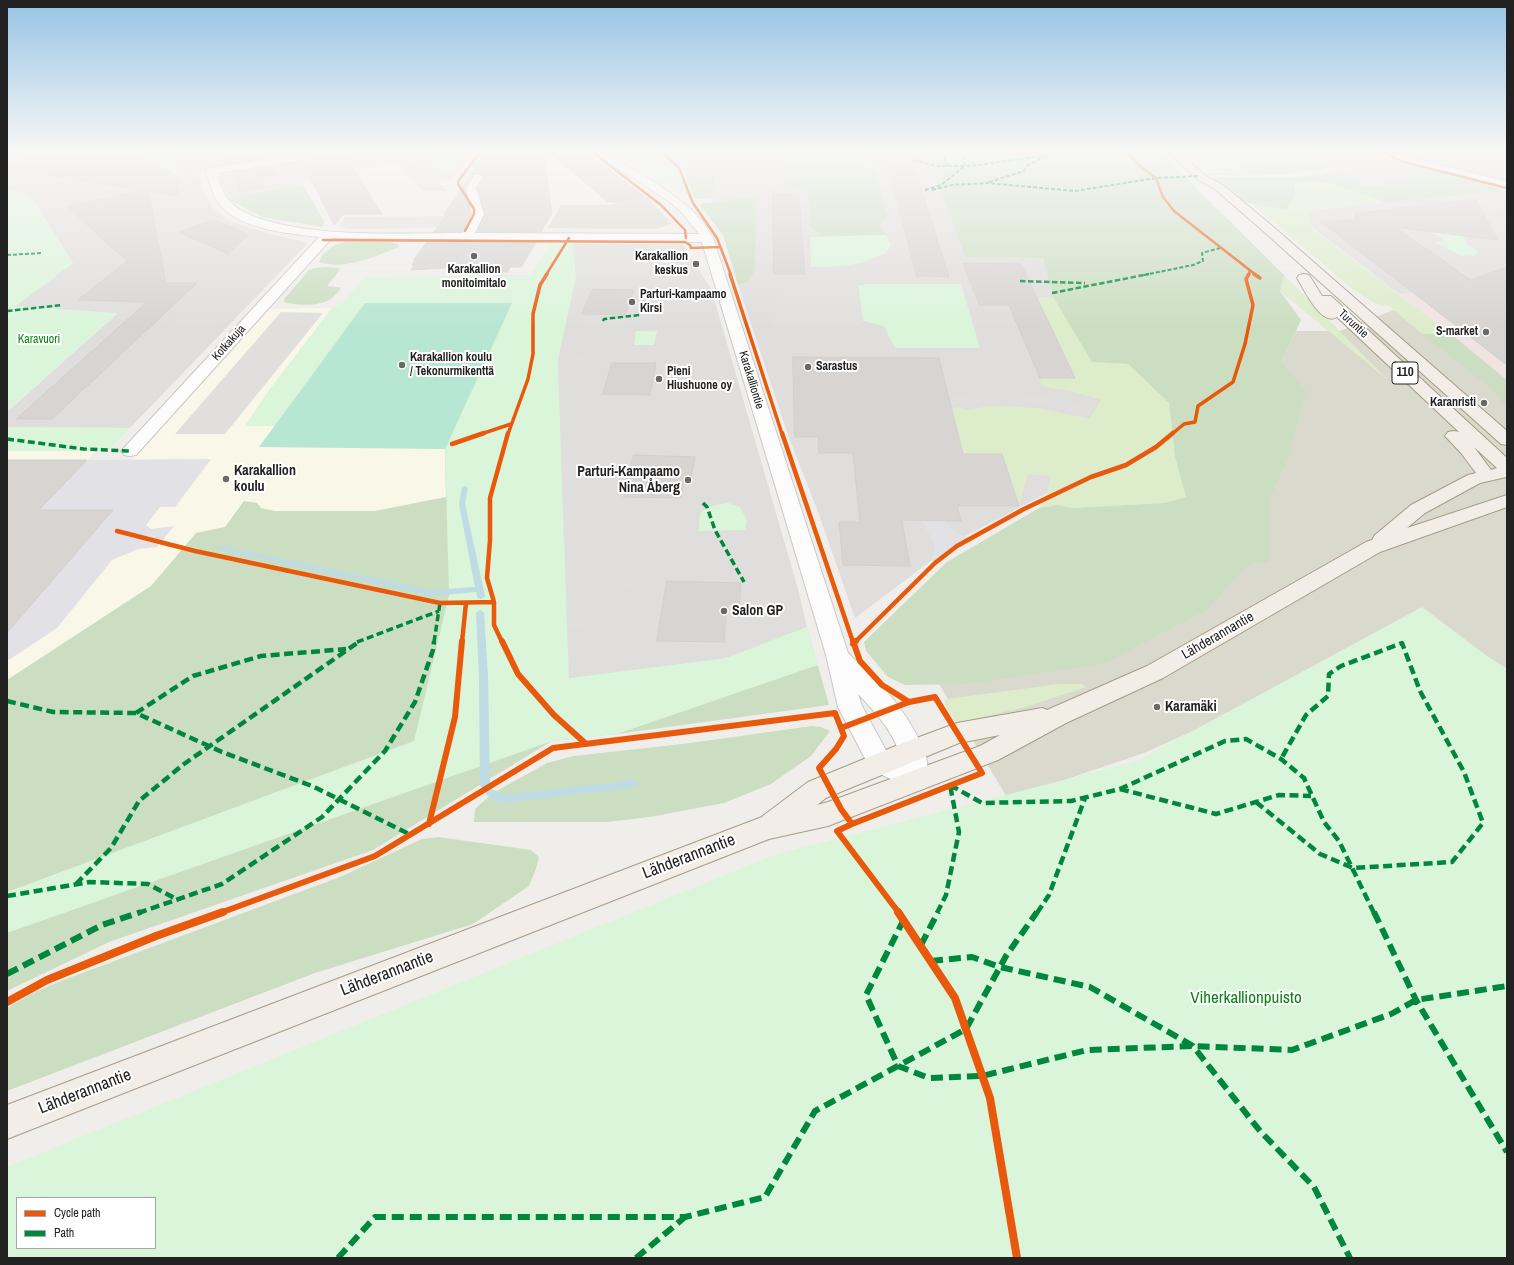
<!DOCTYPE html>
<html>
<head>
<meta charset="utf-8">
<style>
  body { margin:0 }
  #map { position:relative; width:1514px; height:1265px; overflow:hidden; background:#f0eeeb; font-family:"Archivo Narrow",sans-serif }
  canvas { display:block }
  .frame { position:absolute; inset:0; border:8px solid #222; pointer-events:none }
  .legend { position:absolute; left:16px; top:1197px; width:140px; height:52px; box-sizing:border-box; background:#fff; border:1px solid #a7a7a7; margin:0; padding:5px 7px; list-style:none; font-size:12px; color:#222 }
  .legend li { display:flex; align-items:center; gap:8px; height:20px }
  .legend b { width:20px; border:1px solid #a7a7a7 }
</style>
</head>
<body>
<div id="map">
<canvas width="1514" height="1265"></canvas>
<div class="frame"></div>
<ul class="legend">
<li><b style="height:5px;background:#e8590c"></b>Cycle path</li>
<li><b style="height:5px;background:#00873e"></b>Path</li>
</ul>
</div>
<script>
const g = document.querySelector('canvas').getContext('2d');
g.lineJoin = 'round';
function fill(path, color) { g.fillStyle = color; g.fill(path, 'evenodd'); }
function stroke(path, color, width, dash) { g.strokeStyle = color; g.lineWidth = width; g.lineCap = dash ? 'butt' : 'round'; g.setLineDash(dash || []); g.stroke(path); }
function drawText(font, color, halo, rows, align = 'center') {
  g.font = font + ' "Archivo Narrow",sans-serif'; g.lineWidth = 4; g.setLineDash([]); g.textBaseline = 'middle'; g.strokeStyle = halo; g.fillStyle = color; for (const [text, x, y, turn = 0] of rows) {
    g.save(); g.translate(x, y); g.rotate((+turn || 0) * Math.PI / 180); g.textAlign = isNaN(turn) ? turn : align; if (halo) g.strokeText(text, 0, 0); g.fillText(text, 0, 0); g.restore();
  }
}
fill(new Path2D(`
  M7,152H124L133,153L179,175L172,152H271L275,160L303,159L350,152H473L453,179L439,181L420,159L300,179L303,185L227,197L217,169L198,172L205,194L212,207L230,221L269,234L301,241L307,244L130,428L7,427V412L117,314L15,306L73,263L29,194L7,190Z
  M690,152H926L965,257L1043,258L1053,297L1137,451L1047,493L935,552L932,560L855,618L817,509L788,435L738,285L746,283L749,197L714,202L712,200L715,176H686Z
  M1323,152H1381L1385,156L1400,162L1507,189V291L1399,294L1313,228L1307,211L1384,202L1334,167L1309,157Z
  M1407,152H1507V182L1419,160L1410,155Z
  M573,244H683L688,254L711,288L798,589L807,627L726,658L569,679L558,359L576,277Z`), '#dfdedc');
fill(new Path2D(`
  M1507,291V380L1399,294Z`), '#f1e3e1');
fill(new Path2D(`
  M343,302L512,303L445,449L446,497L375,511H275L225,527L196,533L151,586L7,680V451H95L88,460H132L267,309L332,308Z`), '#f8f7e8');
fill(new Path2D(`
  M647,197L672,224L656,229L548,228L561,205H609Z
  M1404,306L1507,390V669L1487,656L1429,625L1144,753L1008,799L933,674L1080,642L1281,363L1296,331H1340Z`), '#d9d9cd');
fill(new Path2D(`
  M1182,152H1227L1246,174L1205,173Z
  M1311,181L1329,183L1384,202L1307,211L1313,229L1452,335L1422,334L1389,306L1378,305L1355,291L1265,215L1248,203L1287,210L1296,194L1295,184Z
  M1284,275L1390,382L1280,291Z
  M1037,297H1053L1092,362L1128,364L1169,403L1175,457L1186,497L1164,503L1073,508L1057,505L1039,508L1047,493L1050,476L1028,474L1019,506L1002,454H963L960,443L944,411L959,407L969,410L988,406H1015L1043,409L1089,419L1101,400L1071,391L1041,386L1040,378H1075Z
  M1058,684H1082L1086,687L1026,707L956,723L945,705V701L947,699Z`), '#ddeccb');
fill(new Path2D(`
  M926,152H1160L1284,275L1280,291L1301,320L1281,363L1306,391L1288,458L1270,497L1269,562L1253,563L1244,568L1208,609L1103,664L964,684L905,685L888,677L866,651L864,642L947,562L1039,508L1057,505L1073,508L1164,503L1186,497L1175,457L1169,403L1128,364L1092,362L1053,297L1043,258L965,257Z
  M1227,152H1323L1310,157L1334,167C1293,177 1249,175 1207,175L1205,173L1246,174Z
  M783,166H859L875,169L888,216L880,225L886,235L821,236L811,227L807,190L783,186Z
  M1339,170L1360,185L1381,186L1437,171L1487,185L1496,188L1498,192L1384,202L1329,183L1311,181L1295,184L1296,194L1287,210L1248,203L1233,195L1213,179L1214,177H1220C1260,177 1301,180 1339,170Z
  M686,176H715L712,198L695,199Z
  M303,185L324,221L323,227L262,217L231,201L227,197Z
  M749,197L756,199L755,271L746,283L738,285L723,235L699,204Z
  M345,242H389L398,244L399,247C376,256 344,271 319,262C323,251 333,245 345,242Z
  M551,245L576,277L558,359L569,678L726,658L807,627L829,705L617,734L552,741L373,850L109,942L7,991V680L151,586L196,533L225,527L244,501L257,503L261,508L275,511H375L446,497L445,449L512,304L494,275H531Z
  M326,267L338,268L340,270L327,286L339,287L341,288C338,292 334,297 329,300C318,306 296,306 284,302L285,298L309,270L315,268Z
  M1422,334L1452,335L1507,380V407L1484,381L1474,375Z
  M812,726L821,727L830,731L811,756L771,784L724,803L650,817L607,822H474L475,809L493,793L547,763L573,756L683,744Z
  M438,837L531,850L539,857L536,869L529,886L473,924L315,973L7,1091V1008L35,992L66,979L340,877L422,839Z`), '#cbdec1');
fill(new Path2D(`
  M124,152H172L179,175L133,153Z
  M616,152H690L686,176L692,192L687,194L661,177L657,179Z
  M781,153H862L871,158L875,169L859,166H783Z
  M455,154L462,162L454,169L440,170L438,168L430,166L429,159Z
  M7,190L29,194L73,263L16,306L117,313L7,412Z
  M1422,226L1463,234L1467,244L1479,252L1475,253L1478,255L1461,256L1435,242L1446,241Z
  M886,235L891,245L886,253L864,262L844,266L811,267L810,237Z
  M573,244L576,277L558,359L569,678L726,658L807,627L818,665L617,734L552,741L7,933V892L414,741L449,595L445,449L512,304L365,303L275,426H245L269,390L332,308L343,302L365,277L531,275L551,245Z
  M867,284H961L980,348H895L884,326L863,321L858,286Z
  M636,331H657L654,345H634Z
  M7,427L130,428L110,448L95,451H7Z
  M728,503L740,507L747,520L745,530L699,531L700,513C709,506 717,504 728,503Z
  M1422,607L1487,656L1507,669V1258H7V1167L774,855L1137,761ZM17,1198H155V1248H17Z`), '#daf5da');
fill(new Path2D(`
  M365,303H512L445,449L259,447Z`), '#b7e6d2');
fill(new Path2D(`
  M690,152L781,153L783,170L782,172H686Z
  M1451,152H1480L1459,165L1439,159Z
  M421,160L439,181L447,191H422L399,164Z
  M715,176H783V186H766V192L712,200Z
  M1503,197L1507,198V212L1470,216L1442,203Z
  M460,216L452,228L349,229L338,227L346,217Z
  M573,244H673L685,277H576Z
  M858,286L866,343L774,342L775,295Z
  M281,312L323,313L225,434H175Z
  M182,315L226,316L121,422H70Z
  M585,319H626L617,359L605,360L597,396H607V418H598L599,433L613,431L619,459L611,460L619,502H626L638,587L625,589V622L567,628L565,562L592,559L591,543L564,545L558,359L583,357L586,347L577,346Z
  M992,392L1017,393L1055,398L1094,409L1089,416L1038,403L1009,400L969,402L949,405L942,397Z`), '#e0dfde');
fill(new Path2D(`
  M960,443L963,454H967L971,468L931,492L951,529L970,539L957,546L935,563L932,560L935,552L934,544L913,502Z
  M211,459L175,507H160L146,525L151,529L174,526L157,547L138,549L112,560L57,628L7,661V633L112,511L39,510L87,460Z`), '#e2e1e5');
fill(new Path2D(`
  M142,152H146L173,165L170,166Z
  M465,486L468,488L465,504L485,596L481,599L478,598L476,592L431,596L221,550L217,548L221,546L431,590L475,587L459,504L462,488Z
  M480,610L484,613L488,677L490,785L489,787L503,795L634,780L637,781L639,784L637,787L503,803C496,801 488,798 484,791L485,789L482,788L480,785L479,677L476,613Z`), '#bfdbe3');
const building = new Path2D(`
  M46,152H103L128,155L175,174L180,196L148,191L166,283H197L52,419H16L147,302L78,300L127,261L67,207L143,190L7,169V166Z
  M226,152H267L270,158L230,164Z
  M485,152H543L552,213L541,232H477L485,214L478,188L484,177L478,173L473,174L465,187L470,214L462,232H434L447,215H444Z
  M550,152H586L645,197L621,202H608Z
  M345,155L382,214H344L334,225L302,162Z
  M887,161H912L949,277L917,276Z
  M274,166L279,177L261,180L264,188L240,192L233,172Z
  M773,194L799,195L805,274H774Z
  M1476,200L1498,240L1395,227L1471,280L1507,267V365L1320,221L1355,220V214Z
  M214,220L231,227L248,235L228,254L179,232Z
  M428,241L536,242L521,267H510L508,272H470L472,268H462L463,267L411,270L414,265H412L415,260H414Z
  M963,263L1021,264L1075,378H1040L1009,305H980Z
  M593,289L634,290L625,315L582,314Z
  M793,357L939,358L963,454H1002L1019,506H957L961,521L902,520L910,566L843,565L839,522H860L853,453H819L818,437H795Z
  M612,363H656L650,395L603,394Z
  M634,455L695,457L690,482L684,481L681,498L624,497Z
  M7,460H87L39,510H113L7,633Z
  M667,581L741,583L739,605L727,604L724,642L657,641Z`);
fill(building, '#d7d4d2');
stroke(building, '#d3d0cc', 1);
const minor = new Path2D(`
  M593,152H605L662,187L691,209L703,222L713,238L848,653C864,669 883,685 897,704C906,716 934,757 926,772L930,780L926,788L917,791L871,770L838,707L826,655L702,242L332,238L136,455L130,456L124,455L121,451L319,237C291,234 239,229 220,205C212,195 210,183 206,171L207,169L309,153L313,154L314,156L313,158L309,159L217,173C220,183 223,196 231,203C275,241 405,233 463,233L472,214L466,188L474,175L478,174L483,177L476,188L484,214L475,233L699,234L683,214L670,202ZM858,694C876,713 897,735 901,761L889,756L862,706Z
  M1389,152H1401L1413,158L1507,182V188L1405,162Z`);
const major = new Path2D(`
  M1168,152H1179L1206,176L1224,186L1270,224L1507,431V445L1501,444L1262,230L1216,190L1198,180Z
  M1304,274L1309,275L1322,296H1331L1507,458L1506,477L1480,483L1425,513L1407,528L1507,495V507L1380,552L1163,678L1066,723L998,760L828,826L769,839L7,1139V1105L762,817L764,815L808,782L903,743L957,723L1042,708L1047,710L1147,666L1366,542L1372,540L1375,535L1411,505L1468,475L1476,473L1461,453L1445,436L1448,432L1454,431L1459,432L1337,317C1321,327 1304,289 1297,278L1299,275ZM1474,447L1497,468L1491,470ZM1000,735L980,746L828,802L817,805L826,798L959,743Z`);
stroke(minor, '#c9c8c7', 2);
stroke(major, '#a79c86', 2);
fill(minor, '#fdfcfc');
fill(major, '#f3ede7');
stroke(new Path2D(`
  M942,152L948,166
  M913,160L938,166H971L1071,152
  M989,182L1024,171L1028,165L1041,158
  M925,190L941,185L965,166L963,156L965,152
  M932,190L952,185L987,183L1075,191L1156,178L1200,176
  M7,255L43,253
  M1144,275L1193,265L1203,261L1202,253L1220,248`), '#00873e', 2, [4, 2]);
stroke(new Path2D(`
  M1020,281L1085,283
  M1052,293L1149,274
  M7,311L62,305
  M603,321L604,319L640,315L645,301`), '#00873e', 2.5, [5.5, 2.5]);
stroke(new Path2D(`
  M7,439L84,449L130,451
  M703,503L707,507L715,530L744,582
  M357,642L439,611
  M434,642L440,603`), '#00873e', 3.5, [7, 3.5]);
stroke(new Path2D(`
  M7,701L53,712L136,713L222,752L312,786L411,835
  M136,713L193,676L261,656L346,649
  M950,785L982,803L1071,801L1120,789L1225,741L1246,739L1281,759L1304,778L1324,822L1339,841L1374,913
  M1120,789L1216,814L1279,795L1311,796
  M1256,802L1320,854L1353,868L1452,862L1483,823L1464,772L1420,691L1402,643L1341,666L1329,674L1328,696L1306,715L1281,759
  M76,884L111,848L139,801L184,764L360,641
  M7,896L90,882L148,884L176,899
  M138,913L222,884L322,817L385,751L415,702L433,650L434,641
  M937,913L946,895L959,832L950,785
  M1037,913L1049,895L1085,798`), '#00873e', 4.5, [9, 4.5]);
stroke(new Path2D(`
  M1374,912L1416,1000L1507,1152
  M904,919L866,995L898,1066L929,1078L982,1076L1087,1050L1193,1046L1292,1050L1391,1014L1416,1000L1507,986
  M921,945L938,912
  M931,961L972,957L1000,967L1090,987L1193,1046L1260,1131L1314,1187L1350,1258
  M7,974L102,925L141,912
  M338,1258L375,1217H685L765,1197L815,1111L966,1029L1006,956L1037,912
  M636,1258L685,1217`), '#00873e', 6, [12, 6]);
stroke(new Path2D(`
  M592,152L661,205L685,230L686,238
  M662,152L679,168L693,203L717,238L731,275
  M1128,152L1136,163L1156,178L1163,197L1174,211L1256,275
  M1385,152L1394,158L1408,163L1507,188
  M465,231L474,214V209L458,184L459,180L480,152
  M323,240L685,242L690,245L691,248L720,247
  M546,275L569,238
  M1248,275L1250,271`), '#e8590c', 2.5);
stroke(new Path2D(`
  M730,274L782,434
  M1254,274L1260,278
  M481,434L511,424
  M508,434L528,379L533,354V314L540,285L547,274
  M1172,434L1184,424L1195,422L1198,406L1233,382L1245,344L1253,305L1246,279L1249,274`), '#e8590c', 3.5);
stroke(new Path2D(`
  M782,433L853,642
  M452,444L484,433
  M117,531L195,551L440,603L494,602
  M462,642L466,603
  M502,642L494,625V602L487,578L490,540V498L508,433
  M855,642L935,563L957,546L1024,509L1091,477L1126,465L1156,447L1173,433`), '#e8590c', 4.5);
stroke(new Path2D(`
  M502,641L518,674L554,715L585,743
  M853,641L860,661L882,685L909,702
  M853,644L856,641
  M841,728L844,736L836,749L819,768L841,809L852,824L837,831L899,913
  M429,824L455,717L462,641
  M220,913L375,856L553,748L835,713L841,728L909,702L935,697L982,773L852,824`), '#e8590c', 6);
stroke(new Path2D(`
  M898,912L955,998L990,1098L1017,1258
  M7,1002L47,980L156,936L223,912`), '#e8590c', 8);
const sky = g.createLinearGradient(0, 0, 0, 329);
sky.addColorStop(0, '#97c4e6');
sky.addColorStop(0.46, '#f8f7f6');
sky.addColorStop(1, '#f8f7f600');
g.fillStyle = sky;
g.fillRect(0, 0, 1514, 329);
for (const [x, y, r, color] of [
  [474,256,4,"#6a6968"],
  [696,264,4,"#6a6968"],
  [632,302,4,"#6a6968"],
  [1486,332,4,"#6a6968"],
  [402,365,4,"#6a6968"],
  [808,367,4,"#6a6968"],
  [659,379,4,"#6a6968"],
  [1484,403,4,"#6a6968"],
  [226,479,4,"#6a6968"],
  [688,480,4,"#6a6968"],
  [724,611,4,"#6a6968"],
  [1157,707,4,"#6a6968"]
]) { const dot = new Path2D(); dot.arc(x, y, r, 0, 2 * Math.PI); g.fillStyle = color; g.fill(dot); stroke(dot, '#fff', 1.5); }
drawText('bold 12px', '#222', '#fff', [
  ["Karakallion",688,257,"right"],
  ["keskus",688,271,"right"],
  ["Karakallion",474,270,"center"],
  ["monitoimitalo",474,284,"center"],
  ["Parturi-kampaamo",640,295],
  ["Kirsi",640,309],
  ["S-market",1478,332,"right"],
  ["Karakallion koulu",410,358],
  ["/ Tekonurmikenttä",410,372],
  ["Sarastus",816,367],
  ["Pieni",667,372],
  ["Hiushuone oy",667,386],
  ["Karanristi",1476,403,"right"]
], 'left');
drawText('12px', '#222', '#fff', [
  ["Turuntie",1353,324,43],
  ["Kotkakuja",229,343,-48],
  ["Karakalliontie",751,380,73]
]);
drawText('12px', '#0c8416', '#fff', [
  ["Karavuori",39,340]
]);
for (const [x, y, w] of [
  [1405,373,26]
]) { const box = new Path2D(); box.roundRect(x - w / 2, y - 11, w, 22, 3); g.fillStyle = '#fff'; g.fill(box); stroke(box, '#222', 1); }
drawText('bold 13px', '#222', null, [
  ["110",1405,373]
]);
drawText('bold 14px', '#222', '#fff', [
  ["Karakallion",234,471],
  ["koulu",234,487],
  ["Parturi-Kampaamo",680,472,"right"],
  ["Nina Åberg",680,488,"right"],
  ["Salon GP",732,611],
  ["Karamäki",1165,707]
], 'left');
drawText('14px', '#222', '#fff', [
  ["Lähderannantie",1218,636,-30]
]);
drawText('17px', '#222', '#fff', [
  ["Lähderannantie",689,857,-21],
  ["Lähderannantie",387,974,-21],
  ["Lähderannantie",85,1092,-21]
]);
drawText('17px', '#0c8416', '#fff', [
  ["Viherkallionpuisto",1246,998]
]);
</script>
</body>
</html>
